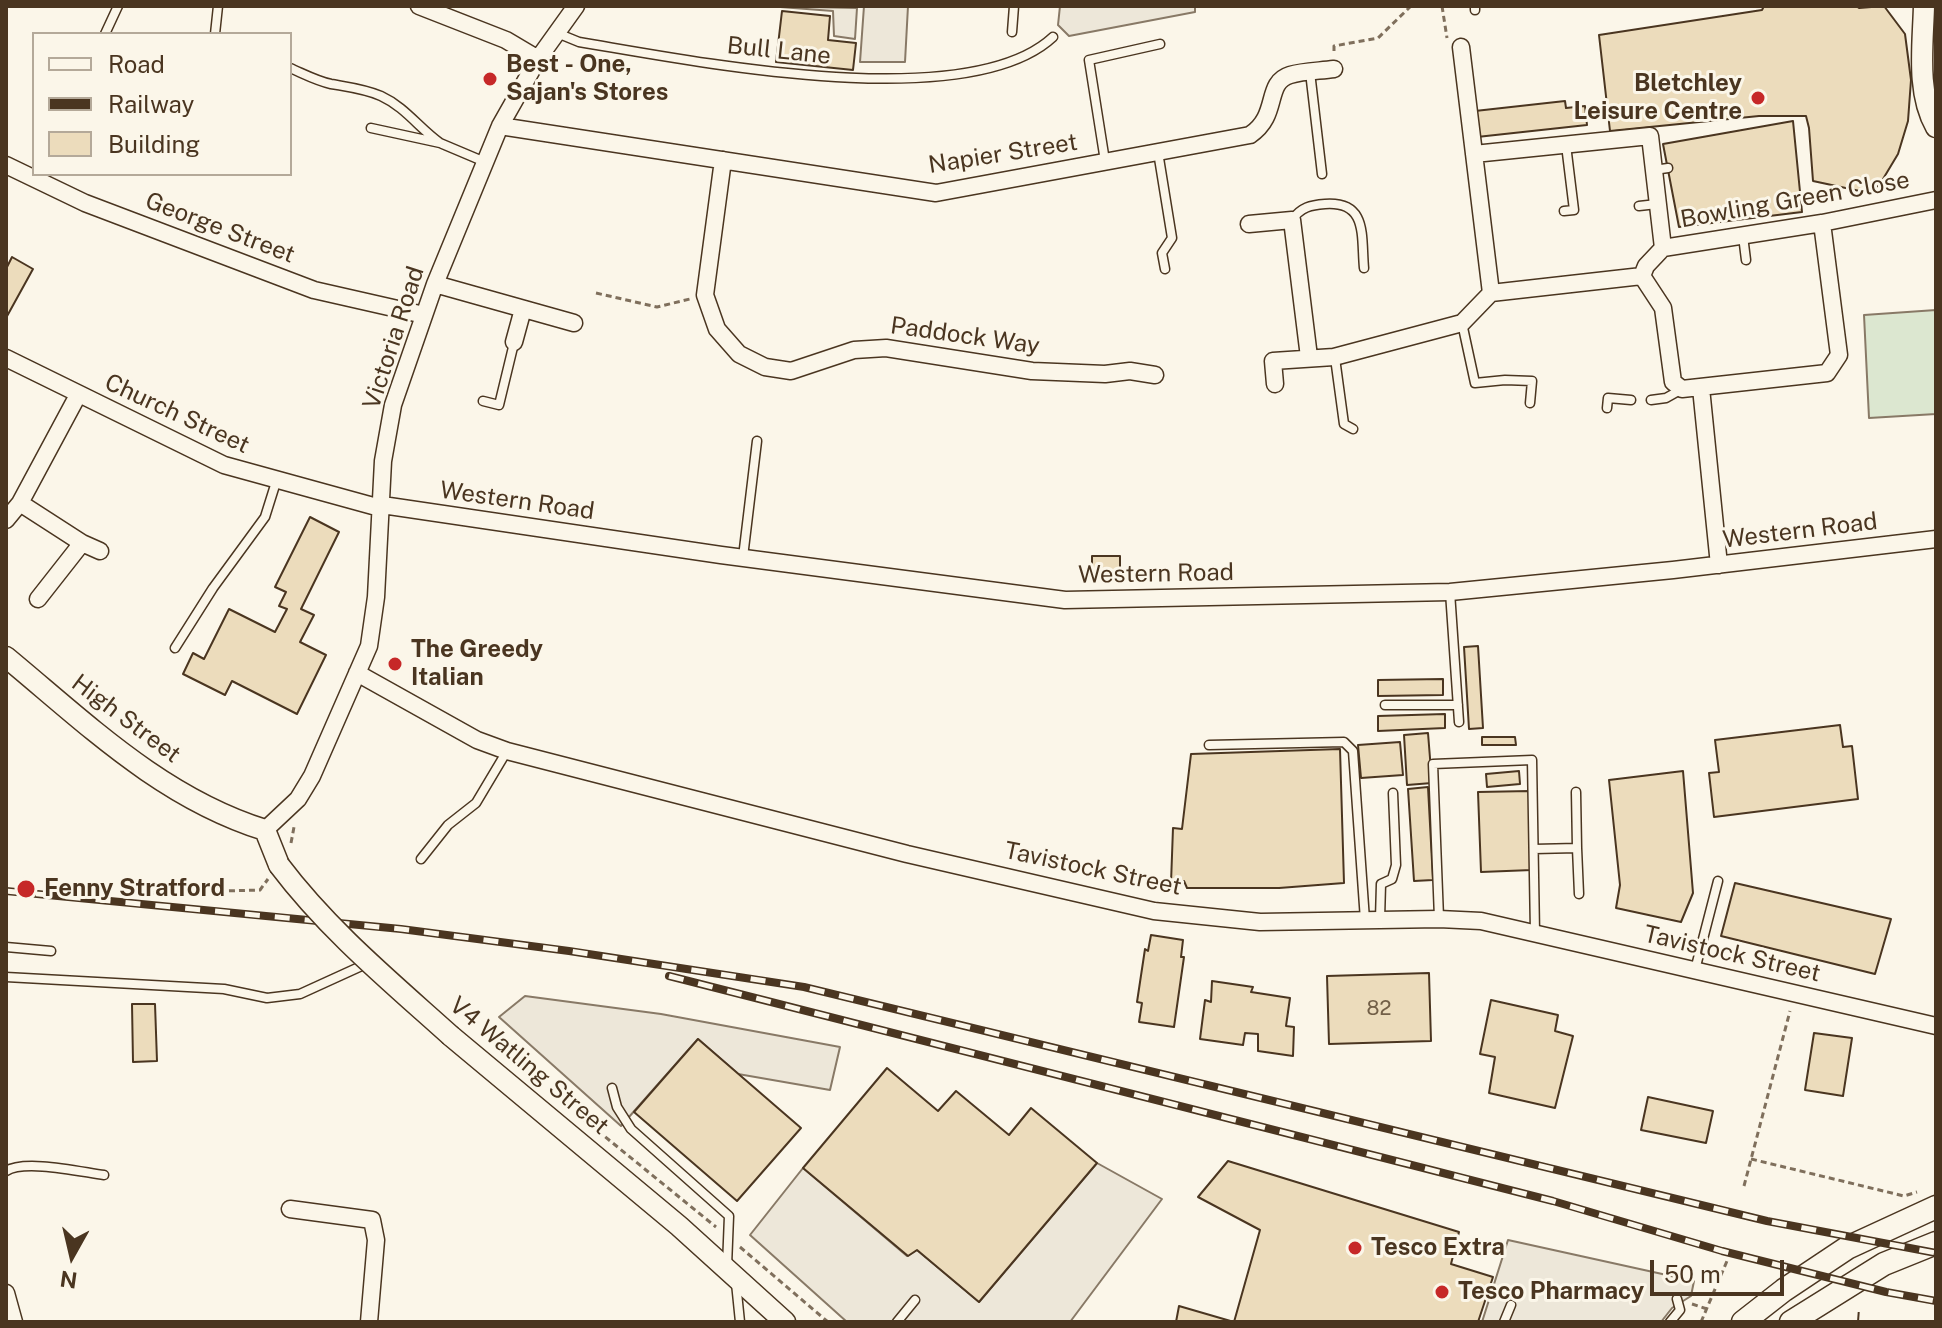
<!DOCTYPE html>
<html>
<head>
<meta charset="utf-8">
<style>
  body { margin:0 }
  #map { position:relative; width:1942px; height:1328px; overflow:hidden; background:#fbf6e9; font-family:"Public Sans",sans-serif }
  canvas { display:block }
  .frame { position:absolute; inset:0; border:8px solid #4a3520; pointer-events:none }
  .legend { position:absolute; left:32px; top:32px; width:260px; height:144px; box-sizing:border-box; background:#fbf6e9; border:2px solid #b4a999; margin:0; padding:10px 14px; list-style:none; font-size:24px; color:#4a3520 }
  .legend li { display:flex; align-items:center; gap:16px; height:40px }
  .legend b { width:40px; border:2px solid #b4a999 }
  .north { position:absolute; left:32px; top:1216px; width:80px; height:80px; -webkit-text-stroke:6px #fbf6e9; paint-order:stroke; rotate:188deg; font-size:22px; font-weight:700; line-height:32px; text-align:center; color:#4a3520 }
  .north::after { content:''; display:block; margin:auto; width:28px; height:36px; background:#4a3520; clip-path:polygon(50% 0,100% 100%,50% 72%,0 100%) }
  .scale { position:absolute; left:1650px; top:1260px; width:134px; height:36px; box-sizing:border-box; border:4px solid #4a3520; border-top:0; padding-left:10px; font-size:24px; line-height:28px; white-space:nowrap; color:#4a3520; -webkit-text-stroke:6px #fbf6e9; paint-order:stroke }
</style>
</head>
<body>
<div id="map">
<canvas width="1942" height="1328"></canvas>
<div class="frame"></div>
<ul class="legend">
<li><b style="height:10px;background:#fbf6e9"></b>Road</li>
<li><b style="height:10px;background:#4a3520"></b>Railway</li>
<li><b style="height:22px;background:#ecdcbc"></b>Building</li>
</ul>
<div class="north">N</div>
<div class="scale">50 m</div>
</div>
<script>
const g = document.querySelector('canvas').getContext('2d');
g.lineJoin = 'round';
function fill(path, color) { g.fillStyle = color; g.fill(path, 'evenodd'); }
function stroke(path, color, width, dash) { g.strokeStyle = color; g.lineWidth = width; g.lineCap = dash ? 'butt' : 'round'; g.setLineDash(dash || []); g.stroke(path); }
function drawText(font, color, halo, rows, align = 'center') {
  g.font = font + ' "Public Sans",sans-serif'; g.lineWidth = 6; g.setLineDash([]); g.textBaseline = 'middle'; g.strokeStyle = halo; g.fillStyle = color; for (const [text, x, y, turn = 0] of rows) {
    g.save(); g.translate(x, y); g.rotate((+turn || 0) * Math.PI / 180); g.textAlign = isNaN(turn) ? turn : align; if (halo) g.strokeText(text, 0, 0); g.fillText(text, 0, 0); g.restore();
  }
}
const green = new Path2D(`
  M1936,310V414L1869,418L1864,315Z`);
fill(green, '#dce7d0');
stroke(green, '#887966', 2);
const parking = new Path2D(`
  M767,6L857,8L855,39L834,36L833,11Z
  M864,6H908L905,62H860Z
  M1060,6H1195V12L1069,36L1058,25Z
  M525,996L661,1014L840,1047L830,1090L738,1074L698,1039L621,1126L499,1017Z
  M1097,1163L1162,1199L1070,1322H847L750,1235L803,1168L907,1256L917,1250L979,1302Z
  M1508,1240L1694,1281L1691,1296L1672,1308L1661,1322H1482Z`);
fill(parking, '#ede7d9');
stroke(parking, '#887966', 2);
const building = new Path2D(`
  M1764,6H1856L1859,8L1884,6L1905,34L1911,80L1908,121L1898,154L1880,184L1869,193L1813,181L1809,128L1806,116H1759L1610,131L1599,35L1762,10Z
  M782,11L830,16L828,40L856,43L853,70L776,62Z
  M1565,101L1566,108L1585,106L1587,125L1477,137L1475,111Z
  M1793,121L1802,212L1679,227L1663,144Z
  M12,257L33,269L6,318V269Z
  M310,517L339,532L301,609L314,615L300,642L326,655L297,714L232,681L225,695L183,674L193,653L204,659L229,609L275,632L287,609L279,606L286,592L275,587Z
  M1092,556H1120V577H1092Z
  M1478,646L1483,728L1469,729L1464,647Z
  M1443,679V695L1378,696V680Z
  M1445,714V728L1378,731V716Z
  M1840,725L1843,747L1852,746L1858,799L1714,817L1709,773L1719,772L1715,740Z
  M1428,733L1432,783L1407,785L1404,735Z
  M1482,737H1515L1516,745H1482Z
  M1400,742L1403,775L1361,778L1358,745Z
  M1340,749L1344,883L1279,888H1187L1184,881L1171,883L1173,828L1182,829L1191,754Z
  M1519,771L1520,784L1487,787L1486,774Z
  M1683,771L1693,893L1681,922L1616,908L1620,885L1609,780Z
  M1428,787L1433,880L1414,881L1408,789Z
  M1530,791L1532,870L1481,872L1478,792Z
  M1735,883L1891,919L1875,974L1721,936Z
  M1151,935L1183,940L1181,957H1184L1174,1027L1139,1022L1142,1003L1137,1002L1145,949L1148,951Z
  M1429,973L1431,1041L1329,1044L1327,976Z
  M1212,981L1253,987L1251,992L1290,998L1286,1026L1294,1027L1293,1056L1258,1051V1034L1245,1033L1243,1045L1200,1039L1205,1000L1211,1002Z
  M1491,1000L1558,1015L1555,1031L1573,1036L1555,1108L1489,1093L1495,1057L1480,1054Z
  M132,1004H155L157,1061L133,1062Z
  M1814,1033L1852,1038L1843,1096L1805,1090Z
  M698,1039L801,1128L737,1201L634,1112Z
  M887,1068L938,1111L956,1091L1009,1135L1031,1108L1097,1163L979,1302L917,1250L908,1256L803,1168Z
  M1648,1097L1713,1111L1706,1143L1641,1130Z
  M1228,1161L1459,1232L1451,1264L1493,1277L1478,1322H1176L1179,1306L1234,1322L1260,1230L1198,1197Z`);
fill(building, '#ecdcbc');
stroke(building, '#4a3520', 2);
const service = new Path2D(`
  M1475,6V10
  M1012,32L1014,6
  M557,33L579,42C689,60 967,117 1053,37
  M105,34L118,6
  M215,34L218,6
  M290,68C304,74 317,81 331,84C348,87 365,89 381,96C405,107 419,128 440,143
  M1310,72L1322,174
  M371,128L440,143L485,162
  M1158,152L1172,238L1162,253L1165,269
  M1105,161L1089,60L1160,44
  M1654,170L1668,168
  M1639,206L1657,204
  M1564,211L1574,210L1566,145
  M1292,220C1301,207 1311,205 1325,204C1368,201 1361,236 1364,268
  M1743,236L1746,260
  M1462,323L1475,383L1505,380L1532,381L1530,403
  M1335,358L1344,424L1353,429
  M1651,400L1666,398L1682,389
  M483,401L499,405L514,343
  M1607,408L1608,398L1631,400
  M743,557L757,441
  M1450,592L1459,722
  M175,648L213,588L265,517L276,482
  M1385,705H1458
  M1209,745L1344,742L1353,751L1365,920
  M1576,792L1577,848
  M1534,849L1577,848L1579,894
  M421,859L448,825L476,803L507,751
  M1439,918L1433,764L1532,760L1535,933
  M1380,919L1381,884L1392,879L1396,865L1393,793
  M6,947L51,951
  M1695,970L1718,881
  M6,977L224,989L267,998L300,994L368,963
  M612,1088L617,1107L631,1129L729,1216L727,1266
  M6,1171C25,1159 81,1172 104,1175
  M736,1283L740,1322
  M897,1322L915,1300
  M1504,1322L1511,1305
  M1670,1322L1680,1310L1677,1299`);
const minor = new Path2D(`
  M419,6L506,40L538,59
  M1461,47L1491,293
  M500,126L936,193L1250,135C1280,115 1264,83 1290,75C1303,71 1320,71 1334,69
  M1474,154L1650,136L1663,248
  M723,160L705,295L717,329L739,354L765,367L791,371L854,350L886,348L1032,371L1105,374L1130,371L1155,375
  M6,165L85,203L314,290L424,315
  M1822,223L1839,355L1827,373L1682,389L1673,382L1663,308L1642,276L1646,266L1663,248L1822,223L1936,200
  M1249,224L1292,220L1309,357
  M435,284L574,323
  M514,342L523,309
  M6,358L224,465L373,506H389L721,555L1065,600L1450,592L1673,570L1936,539
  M1275,384L1273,361L1334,357L1462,323L1491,293L1642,276
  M1701,388L1719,565
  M20,503L78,395
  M6,520L20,503L82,543L100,551
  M38,599L82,543
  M357,673L477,740L507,751L907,854L1154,911L1260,922L1439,919L1481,921L1936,1026
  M265,830L298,799L312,776L369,646L376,597L383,461L393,405L435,284L500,126L538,59L576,6
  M290,1209L372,1220L376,1240L369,1322
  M6,1293L14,1322`);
const tertiary = new Path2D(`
  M1924,6C1923,45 1916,92 1936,127
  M6,657C87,724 162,798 265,830L279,865
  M451,1036L679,1226L785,1322`);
const secondary = new Path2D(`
  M1743,1322L1784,1290L1847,1248L1936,1207
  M1791,1322L1884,1264L1936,1243`);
stroke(service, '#4a3520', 11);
stroke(minor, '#4a3520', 19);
stroke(tertiary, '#4a3520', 23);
stroke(secondary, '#4a3520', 25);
stroke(new Path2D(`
  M1442,6L1447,38
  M1856,6H1857
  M1334,51V46L1378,38L1411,6
  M596,293L657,307L690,299
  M291,843L294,827
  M149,893L260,890L268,879
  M582,1118L716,1227
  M1751,1159L1904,1196L1917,1192
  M1744,1186L1790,1011
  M740,1247L828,1322
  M1692,1304L1707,1309
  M1701,1322L1727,1261`), '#7f6f5c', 3, [6, 4]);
stroke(service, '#fbf6e9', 8);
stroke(minor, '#fbf6e9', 16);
stroke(tertiary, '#fbf6e9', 20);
stroke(secondary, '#fbf6e9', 22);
const rail = new Path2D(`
  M6,891L401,929L569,951L804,987L1767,1221L1936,1253
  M669,976L1553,1201L1722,1251L1886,1292L1936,1301`);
stroke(rail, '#4a3520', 8);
stroke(rail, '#fbf6e9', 5, [15]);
const tertiaryBridge = new Path2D(`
  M279,865C328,930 391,982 451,1036`);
stroke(tertiaryBridge, '#4a3520', 23, []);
stroke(tertiaryBridge, '#fbf6e9', 20);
stroke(new Path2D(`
  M1858,1322L1859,1308`), '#4a3520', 2, [10, 4]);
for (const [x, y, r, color] of [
  [490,79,8,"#c62828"],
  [1758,98,8,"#c62828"],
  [395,664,8,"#c62828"],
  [26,889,10,"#c62828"],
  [1355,1248,8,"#c62828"],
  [1442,1292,8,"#c62828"]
]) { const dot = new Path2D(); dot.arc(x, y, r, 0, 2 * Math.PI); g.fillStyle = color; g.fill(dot); stroke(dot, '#fbf6e9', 3); }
drawText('20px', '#725f47', null, [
  ["82",1379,1009]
]);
drawText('24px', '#4a3520', '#fbf6e9', [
  ["Bull Lane",779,51,6],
  ["Napier Street",1003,154,-9],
  ["Bowling Green Close",1795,200,-10],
  ["George Street",220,228,21],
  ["Paddock Way",965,336,8],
  ["Victoria Road",394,338,-72],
  ["Church Street",177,414,25],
  ["Western Road",517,501,8],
  ["Western Road",1800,531,-7],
  ["Western Road",1156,574,-1],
  ["High Street",126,719,37],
  ["Tavistock Street",1093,869,12],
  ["Tavistock Street",1732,954,13],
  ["V4 Watling Street",529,1066,40]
]);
drawText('bold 24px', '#4a3520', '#fbf6e9', [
  ["Best - One,",506,65],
  ["Sajan's Stores",506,93],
  ["Bletchley",1742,84,"right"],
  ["Leisure Centre",1742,112,"right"],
  ["The Greedy",411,650],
  ["Italian",411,678],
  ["Fenny Stratford",44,889],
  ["Tesco Extra",1371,1248],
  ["Tesco Pharmacy",1458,1292]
], 'left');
</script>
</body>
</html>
